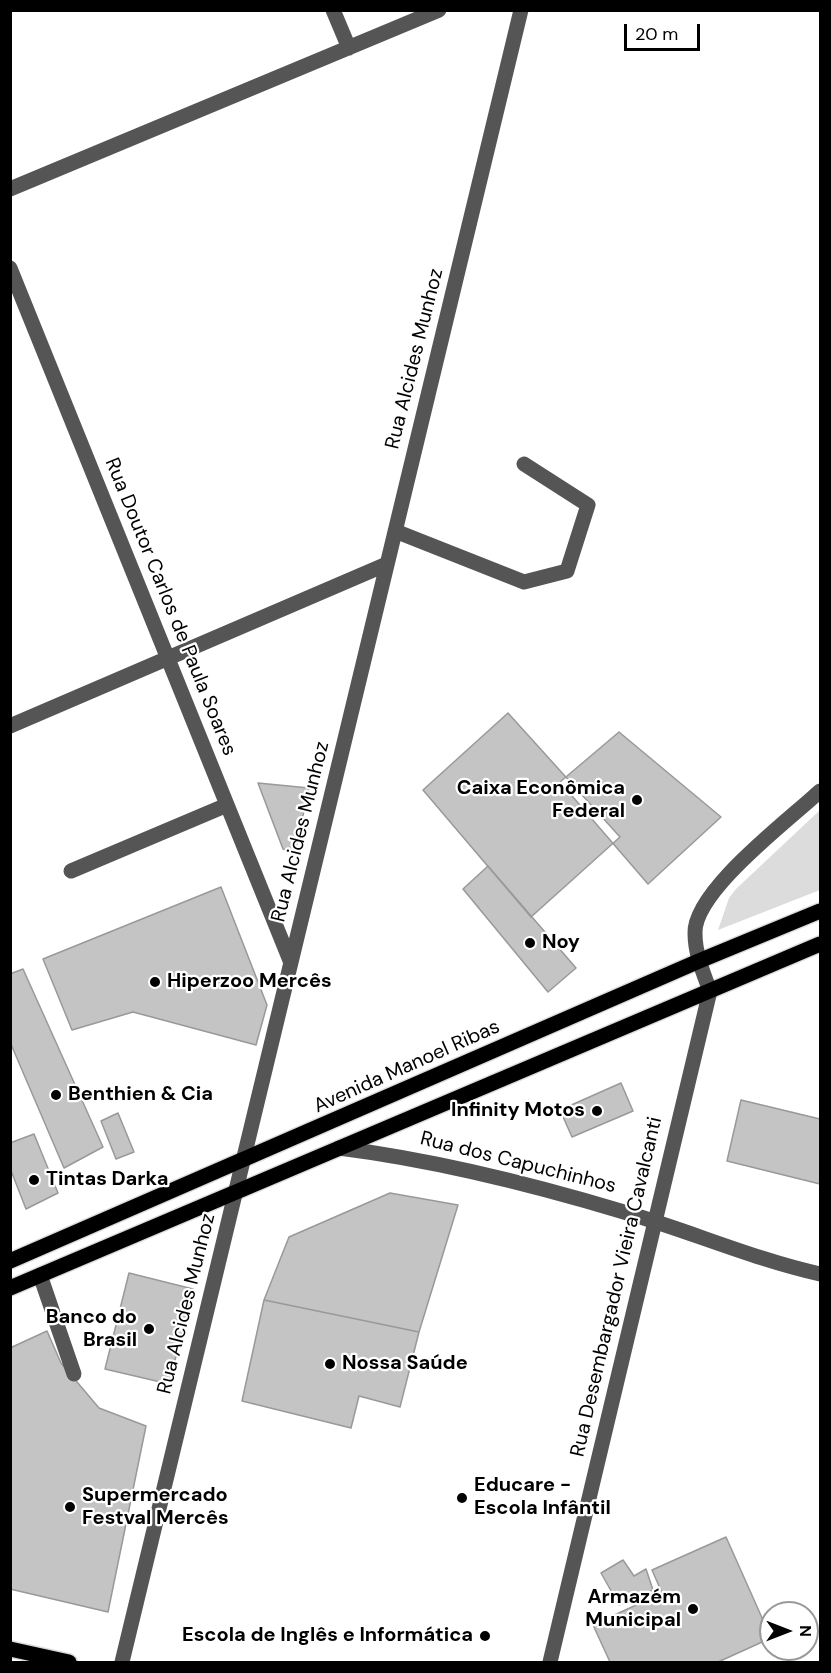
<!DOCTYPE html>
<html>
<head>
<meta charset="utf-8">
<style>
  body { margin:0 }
  #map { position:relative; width:831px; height:1673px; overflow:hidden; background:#fff; font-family:"DM Sans",sans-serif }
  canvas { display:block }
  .frame { position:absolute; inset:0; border:12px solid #000; pointer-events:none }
  .north { position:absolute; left:759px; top:1601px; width:60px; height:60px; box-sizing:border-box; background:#fff; border:2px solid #999; border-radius:50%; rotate:90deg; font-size:16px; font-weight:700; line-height:24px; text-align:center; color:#000 }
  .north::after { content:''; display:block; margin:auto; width:21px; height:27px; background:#000; clip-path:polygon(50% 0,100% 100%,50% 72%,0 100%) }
  .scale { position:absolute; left:624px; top:24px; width:76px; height:27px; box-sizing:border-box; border:3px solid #000; border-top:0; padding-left:8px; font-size:18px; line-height:21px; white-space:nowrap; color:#000; -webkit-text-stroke:4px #fff; paint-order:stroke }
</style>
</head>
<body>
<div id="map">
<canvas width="831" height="1673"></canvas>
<div class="frame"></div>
<div class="north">N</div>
<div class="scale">20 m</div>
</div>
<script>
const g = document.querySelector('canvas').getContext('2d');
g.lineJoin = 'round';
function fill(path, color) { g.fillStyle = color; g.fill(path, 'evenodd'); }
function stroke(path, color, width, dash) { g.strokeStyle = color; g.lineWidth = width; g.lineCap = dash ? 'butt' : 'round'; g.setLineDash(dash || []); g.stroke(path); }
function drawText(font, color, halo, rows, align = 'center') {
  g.font = font + ' "DM Sans",sans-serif'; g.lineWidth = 4.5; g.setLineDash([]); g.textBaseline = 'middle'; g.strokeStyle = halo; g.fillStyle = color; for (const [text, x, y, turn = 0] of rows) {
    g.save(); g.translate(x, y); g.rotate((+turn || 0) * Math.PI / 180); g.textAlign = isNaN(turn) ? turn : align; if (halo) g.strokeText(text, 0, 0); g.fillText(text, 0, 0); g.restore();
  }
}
fill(new Path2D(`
  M820,810V890L718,930L729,898L736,889Z`), '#dcdcdc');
const building = new Path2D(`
  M508,713L620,837L531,917L423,790Z
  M619,732L721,817L648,884L560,782Z
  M258,783L309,788L295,852L283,849Z
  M488,866L576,968L548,992L463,889Z
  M221,887L267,1005L256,1045L133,1012L72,1030L43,959Z
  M23,969L103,1147L64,1168L10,1042V974Z
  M621,1083L633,1111L572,1137L560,1110Z
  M741,1100L820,1119V1184L727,1161Z
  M118,1113L134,1152L116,1159L101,1121Z
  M34,1134L58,1193L26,1209L10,1168V1143Z
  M390,1193L458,1205L419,1332L264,1300L289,1237Z
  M129,1273L193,1289L169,1384L105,1369Z
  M264,1300L419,1332L400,1407L359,1396L351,1428L242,1401Z
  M47,1331L61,1363L99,1408L146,1426L108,1612L10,1589V1348Z
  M726,1537L771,1638L718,1662H610L593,1625L662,1593L652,1570Z
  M623,1560L634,1576L646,1569L653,1590L619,1605L601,1573Z`);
fill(building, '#c4c4c4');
stroke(building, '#999', 1.5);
const major = new Path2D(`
  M10,1261L699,961L820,911
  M10,1288L820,944
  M10,1649L69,1662`);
stroke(major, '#dbdbdb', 18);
stroke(new Path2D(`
  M333,10L349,48
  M10,189L439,10
  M10,268L291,963
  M395,531L524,582L567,571L588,505L524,464
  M10,726L387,564
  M71,871L227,805
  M339,1148C435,1160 531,1184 624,1212C690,1231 753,1259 820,1274
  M40,1275L74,1374
  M122,1662L521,10
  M550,1662L710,991C703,972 695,954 695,933C694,891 789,820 820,791`), '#555', 15);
stroke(major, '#000', 15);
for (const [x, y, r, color] of [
  [637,800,6,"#000"],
  [530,943,6,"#000"],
  [155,982,6,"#000"],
  [56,1095,6,"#000"],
  [597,1111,6,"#000"],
  [34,1180,6,"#000"],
  [149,1329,6,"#000"],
  [330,1364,6,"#000"],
  [462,1498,6,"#000"],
  [70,1507,6,"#000"],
  [693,1609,6,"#000"],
  [485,1636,6,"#000"]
]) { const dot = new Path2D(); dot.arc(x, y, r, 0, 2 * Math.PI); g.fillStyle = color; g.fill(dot); stroke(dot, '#fff', 2); }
drawText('20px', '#000', '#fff', [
  ["Rua Alcides Munhoz",415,359,-76],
  ["Rua Doutor Carlos de Paula Soares",170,607,68],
  ["Rua Alcides Munhoz",301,832,-76],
  ["Avenida Manoel Ribas",407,1067,-24],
  ["Rua dos Capuchinhos",518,1163,14],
  ["Rua Desembargador Vieira Cavalcanti",617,1287,-77],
  ["Rua Alcides Munhoz",187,1304,-76]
]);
drawText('bold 20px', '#000', '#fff', [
  ["Caixa Econômica",625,789,"right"],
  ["Federal",625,812,"right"],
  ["Noy",542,943],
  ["Hiperzoo Mercês",167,982],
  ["Benthien & Cia",68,1095],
  ["Infinity Motos",585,1111,"right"],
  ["Tintas Darka",46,1180],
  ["Banco do",137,1318,"right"],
  ["Brasil",137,1341,"right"],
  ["Nossa Saúde",342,1364],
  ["Educare -",474,1486],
  ["Escola Infântil",474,1509],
  ["Supermercado",82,1496],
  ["Festval Mercês",82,1519],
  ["Armazém",681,1598,"right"],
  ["Municipal",681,1621,"right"],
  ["Escola de Inglês e Informática",473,1636,"right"]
], 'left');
</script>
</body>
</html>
